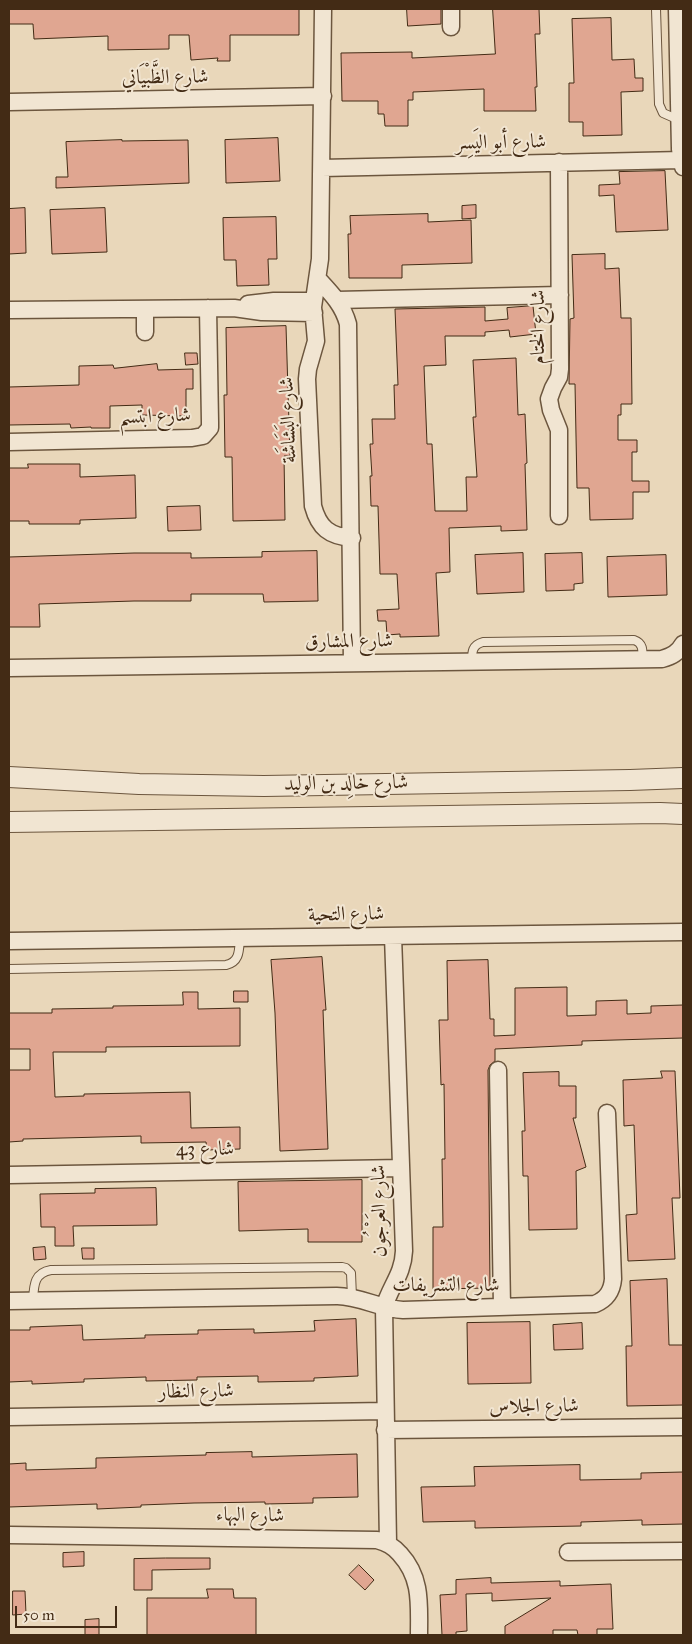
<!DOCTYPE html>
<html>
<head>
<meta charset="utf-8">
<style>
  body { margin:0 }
  #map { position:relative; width:692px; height:1644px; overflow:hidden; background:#e9d7ba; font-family:"IM FELL Great Primer",serif }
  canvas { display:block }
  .frame { position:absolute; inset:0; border:10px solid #432b15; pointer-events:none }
  .scale { position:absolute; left:15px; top:1606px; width:102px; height:22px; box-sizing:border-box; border:2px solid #432b15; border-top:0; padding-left:6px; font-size:15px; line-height:18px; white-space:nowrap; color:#432b15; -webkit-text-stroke:4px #f1e5d2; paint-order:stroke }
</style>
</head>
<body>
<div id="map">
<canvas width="692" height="1644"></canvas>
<div class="frame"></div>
<div class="scale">50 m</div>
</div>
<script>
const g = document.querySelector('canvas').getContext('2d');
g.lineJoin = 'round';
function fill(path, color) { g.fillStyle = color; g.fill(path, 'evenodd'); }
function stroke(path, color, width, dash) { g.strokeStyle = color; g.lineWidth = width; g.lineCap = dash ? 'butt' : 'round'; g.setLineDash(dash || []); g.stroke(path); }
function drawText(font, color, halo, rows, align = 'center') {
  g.font = font + ' "IM FELL Great Primer",Amiri,serif'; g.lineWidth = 4; g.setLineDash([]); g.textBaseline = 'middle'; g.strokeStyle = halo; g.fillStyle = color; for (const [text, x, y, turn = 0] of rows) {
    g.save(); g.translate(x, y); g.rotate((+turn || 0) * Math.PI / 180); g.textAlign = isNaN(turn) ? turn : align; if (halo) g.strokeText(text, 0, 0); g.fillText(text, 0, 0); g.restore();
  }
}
const building = new Path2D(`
  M9,9H299V35H230V61H217L218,58L191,60L189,35H169V49L108,50V36L34,39L33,24H9Z
  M407,9H441V24L408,26Z
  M493,9H539L540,34H535L537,87H535L536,111H484V89L413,92V100H408V126H385L384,114H378V101H342L341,53L412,52V58L495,54Z
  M611,18L612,60L634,59L635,78H643V91L621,92L622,135L583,136V122H569V83H574L572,19Z
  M278,138L280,181L226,183L225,140Z
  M122,140V141L188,140L189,183L56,188V177H68L66,142Z
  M665,171L668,230L616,232L614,195L599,196V185L620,184L619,172Z
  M476,205V218L462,219V206Z
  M25,208L26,253L9,254V209Z
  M105,208L107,252L52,254L50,210Z
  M428,214V222L471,220L472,263L402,265V278H349L348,234H351L350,216Z
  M276,217L277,259H268L269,285L237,286L236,260H224L223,218Z
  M605,254V269L619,268L621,318H631L632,404H621V415H618V440H637V452H632V481H649V492H633V519L590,520L589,488H577L575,384H569L570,319L574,318L572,255Z
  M533,306L536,334L510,337L509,330L485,332V336H445L446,365L424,366L427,444H432L435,511H467L466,477H477L473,417H476L473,360L516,358L518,415L525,414L527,463L525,464L527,530L501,531V526L449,528L450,572L436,573L439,636L400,637V634L387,635L386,621H378L377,610L399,609L397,574H380L378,506H371L370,476H372L370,444H373L372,419H395L394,385H398L395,309L485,307V321L508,319L507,308Z
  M286,326L290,456H284L285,520L233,521L232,457H225L224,395H227L226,328Z
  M185,353H197L198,364L186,365Z
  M157,364L158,370L193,369V389H186V416L142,415V405L110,406V428H91V427L71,428L70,424L9,425V387L79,385V366L113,365L114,368Z
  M28,464H80V477L135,475L136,518L80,520V524H29V521H9V468H28Z
  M200,506L201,530L168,531L167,507Z
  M317,551L318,601L264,602L263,594H191V601H134L39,604L40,627H9V557L134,553H191V558L262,557V552Z
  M523,553L524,592L477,594L475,555Z
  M582,553L583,583L574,584V590L546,591L545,554Z
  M666,555L667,595L608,597L607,557Z
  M322,957L326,1010H323L328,1149L280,1151L275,1013L271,960Z
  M488,960L490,1019H494V1036L515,1035V988L567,987V1016L596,1015V1001L627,1000V1014L651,1013V1006L683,1005V1038L582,1041V1045L495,1049V1061L490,1065L488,1070L490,1288L433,1289V1227H443L442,1159H445L444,1084L441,1085L439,1020H448L447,961Z
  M234,991H248V1002H234Z
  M183,992H198V1009L240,1008V1046L106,1047V1052H53L55,1097L84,1096V1094L190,1092L191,1128L240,1127V1149L207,1150L206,1142L141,1143V1136L23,1139V1141L9,1142V1070H30V1049H9V1013H52V1009L113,1008V1006L183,1005Z
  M661,1071H675L680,1198H672L675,1259L628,1261L626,1215L637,1214L634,1125L624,1126L623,1080L662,1078Z
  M559,1072V1086H576V1118H573L586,1167L576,1171L577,1229L529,1230L528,1176H523L522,1131H525L523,1073Z
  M362,1180V1242H308V1229L239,1231L238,1182Z
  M156,1188L157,1225L73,1226L74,1246H55V1227H41L40,1194L95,1193V1189Z
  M45,1247L46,1259L34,1260L33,1248Z
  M82,1248H94V1259H83Z
  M667,1279L669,1345H683V1405L627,1406L626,1346H632L630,1281Z
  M356,1319L358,1376L314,1378V1381L258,1382V1376L197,1377V1380L146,1381V1377L84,1379V1382L32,1384V1381L9,1382V1330H30V1327L82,1325L83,1340L145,1338V1335L198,1334V1330L254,1329V1333L315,1331L314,1321Z
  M530,1322L531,1383L468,1384L467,1323Z
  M582,1323L583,1349L554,1350L553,1325Z
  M252,1452V1457L357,1454L358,1497L313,1498V1503L265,1504V1502L194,1503L141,1505V1507L97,1509V1504L9,1507V1464L26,1463V1470L96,1468V1458L206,1455V1453Z
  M580,1465V1480L641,1479V1473L683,1472V1524L642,1525V1520L581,1522V1526L475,1528V1521L423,1522L421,1487L475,1486L474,1467Z
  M84,1552V1566L63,1567V1553Z
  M166,1558H210V1569L152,1570V1590H134V1559Z
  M359,1565L374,1580L365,1590L349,1575Z
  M491,1578V1583L560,1581V1586L611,1584L613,1629H597V1635H578L577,1630H553V1635H505V1626L551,1598L492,1601V1593L466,1594L467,1631L456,1632V1635H442L440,1595L456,1594V1580Z
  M207,1589H233L234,1598H256V1635H147V1598H208Z
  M13,1591H25L26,1614L13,1615Z
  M99,1619V1635H85V1620Z`);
fill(building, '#e0a691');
stroke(building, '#432b15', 1);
const service = new Path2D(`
  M656,9L659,104L663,113L679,120
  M472,661C472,652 472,645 483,642L634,640C643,643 643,650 642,659
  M9,969L226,965C240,962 239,950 240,938
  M33,1300C34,1285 34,1273 51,1270L342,1267L346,1268L351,1273L352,1297`);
const minor = new Path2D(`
  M323,9L320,259L313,307L316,341L308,369L307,379L313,506C319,528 329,536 352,538
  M451,9V27
  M677,9L680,149L683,167
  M9,102L323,96
  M322,168L682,160
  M318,279C331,293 343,305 348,324L352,663
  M337,300L560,295
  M248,304L274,301H314
  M9,310L234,308L262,312L314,313
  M145,332V309
  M9,442L192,438L203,436L210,428V422L208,308
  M559,516V430L551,410L549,399L553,388L559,377L560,369L559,162
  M9,668L662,659C672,656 678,653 683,644
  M9,941L683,932
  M498,1070L502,1307
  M9,1175L401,1168
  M9,1301L337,1296C360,1296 380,1309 403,1310L595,1304C607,1299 612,1291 613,1279L607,1113
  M9,1417L385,1411
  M385,1430L683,1427
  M9,1535L377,1540C387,1543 393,1546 400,1554C422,1578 419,1604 419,1635
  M388,1543L384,1308C390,1286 403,1275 404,1251L393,936
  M568,1552L683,1551`);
const tertiary = new Path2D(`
  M9,777L139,784L264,786L630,780L683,778
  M9,822L660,813L683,814`);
stroke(service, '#6c563e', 10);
stroke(minor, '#6c563e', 19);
stroke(tertiary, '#6c563e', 22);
stroke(service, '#f1e5d2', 8);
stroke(minor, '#f1e5d2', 16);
stroke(tertiary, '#f1e5d2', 20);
drawText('20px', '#432b15', '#f1e5d2', [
  ["شارع الظَّبْيَاني",165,78,-1],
  ["شارع أبو اليَسِر",501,143,-1],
  ["شارع الختام",539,327,-90],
  ["شارع ابتسم",155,417,-2],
  ["شارع البَشَاشَة",289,420,-92],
  ["شارع المشارق",349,642,-1],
  ["شارع خالِد بن الوليد",346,784,-1],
  ["شارع التحية",346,915,-1],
  ["شارع 43",205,1150,-1],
  ["شارع العَرْجُون",380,1211,-91],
  ["شارع التشريفات",446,1286],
  ["شارع النظار",196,1392,-1],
  ["شارع الجلاس",534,1407,-1],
  ["شارع البهاء",250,1516,1]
]);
</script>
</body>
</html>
